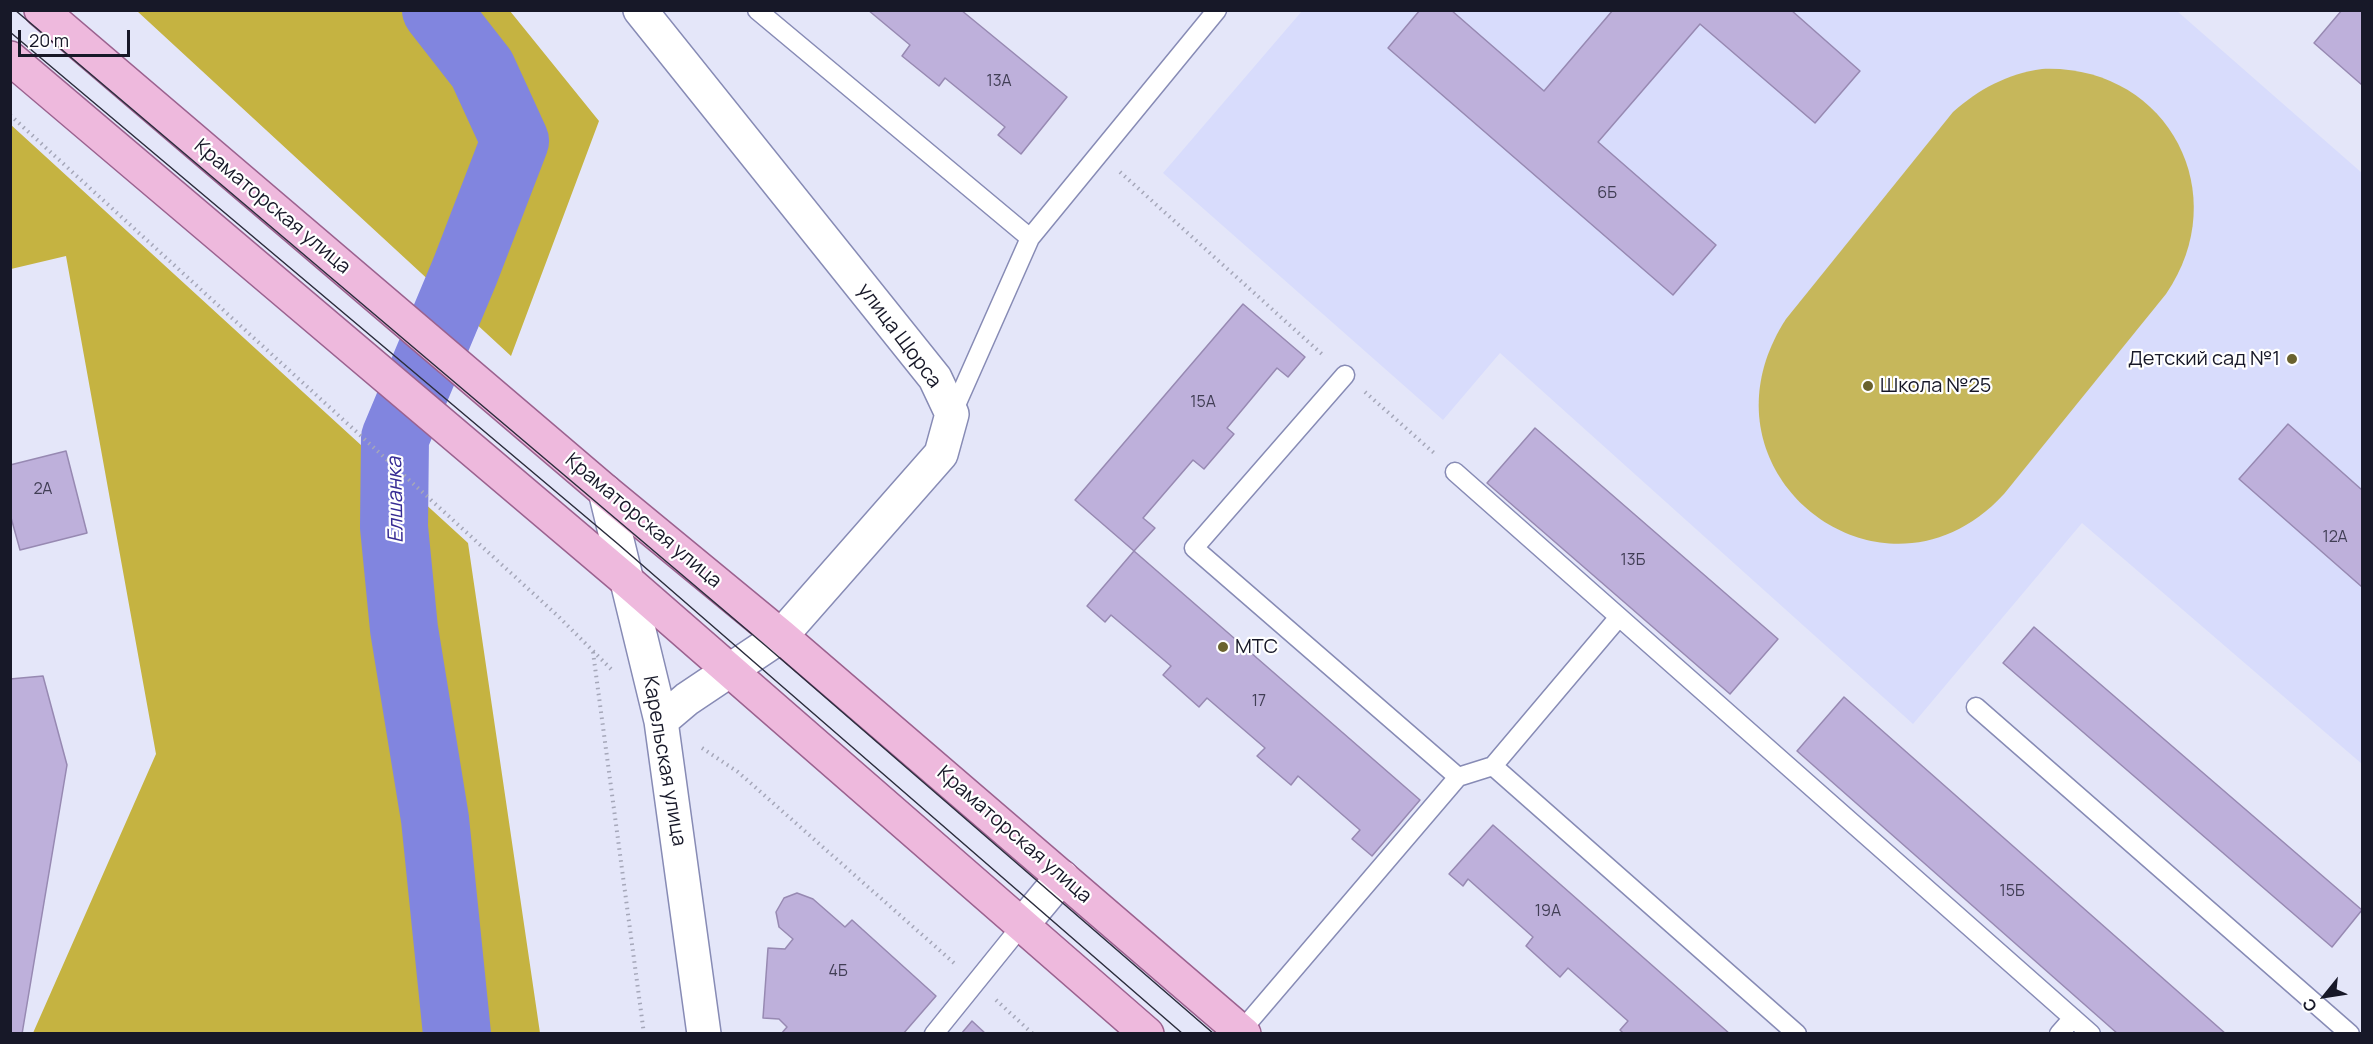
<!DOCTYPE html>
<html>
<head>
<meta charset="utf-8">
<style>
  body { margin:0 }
  #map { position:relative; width:2373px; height:1044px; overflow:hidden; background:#e4e6f9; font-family:Manrope,sans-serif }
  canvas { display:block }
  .frame { position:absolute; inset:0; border:12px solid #171828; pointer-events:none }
  .north { position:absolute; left:2295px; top:966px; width:60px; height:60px; -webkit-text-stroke:4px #fff; paint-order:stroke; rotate:240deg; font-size:16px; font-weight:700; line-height:24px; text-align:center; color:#171828 }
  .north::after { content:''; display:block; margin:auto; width:21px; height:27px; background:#171828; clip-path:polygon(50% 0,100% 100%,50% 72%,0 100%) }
  .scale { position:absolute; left:18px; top:30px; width:112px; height:27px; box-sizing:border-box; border:3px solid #171828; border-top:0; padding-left:8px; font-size:18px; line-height:21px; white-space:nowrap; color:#171828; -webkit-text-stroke:4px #fff; paint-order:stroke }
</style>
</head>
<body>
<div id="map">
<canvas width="2373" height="1044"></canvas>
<div class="frame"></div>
<div class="north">С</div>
<div class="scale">20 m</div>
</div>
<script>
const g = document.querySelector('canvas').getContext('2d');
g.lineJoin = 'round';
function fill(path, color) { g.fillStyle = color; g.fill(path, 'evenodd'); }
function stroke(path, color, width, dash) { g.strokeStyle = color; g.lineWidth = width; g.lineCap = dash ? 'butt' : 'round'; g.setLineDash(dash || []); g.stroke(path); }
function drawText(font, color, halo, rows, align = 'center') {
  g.font = font + ' Manrope,sans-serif'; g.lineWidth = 4.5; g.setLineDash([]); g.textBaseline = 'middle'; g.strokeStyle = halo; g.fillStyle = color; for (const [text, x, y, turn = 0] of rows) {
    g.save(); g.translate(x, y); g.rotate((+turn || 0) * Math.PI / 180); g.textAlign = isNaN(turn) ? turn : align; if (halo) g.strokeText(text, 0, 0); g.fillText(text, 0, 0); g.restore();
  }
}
fill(new Path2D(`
  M1302,11H2177L2362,173V764L2082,523L1913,724L1500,353L1443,420L1163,173Z`), '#d8dcfc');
fill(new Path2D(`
  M2042,69C2166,64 2236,192 2166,294L2004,494C1884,625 1686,473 1786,319L1953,112C1979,89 2007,74 2042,69Z`), '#c6b75b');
fill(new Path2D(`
  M137,11H510L599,121L511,356Z
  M10,124L468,543L540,1033H33L156,754L66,256L11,269Z`), '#c5b341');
stroke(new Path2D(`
  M436,10L482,69L515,141L465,271L395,438L394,527L404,629L435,819L457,1034`), '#8185df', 68);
const building = new Path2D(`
  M868,10H961L1067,97L1021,154L998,135L1005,127L945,78L939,86L902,56L910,45Z
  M1420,10H1451L1544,91L1613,10H1791L1860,71L1815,123L1700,24L1598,142L1716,245L1673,295L1388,48Z
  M2342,10H2362V85L2314,43Z
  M1243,304L1305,357L1288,377L1277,368L1227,428L1234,434L1204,469L1193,460L1143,518L1155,528L1134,551L1075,500Z
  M2288,424L2362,490V587L2239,479Z
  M1535,428L1778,639L1730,694L1487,483Z
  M66,451L87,533L20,550L10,514V465Z
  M1134,551L1420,800L1372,856L1352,839L1360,830L1298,776L1291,785L1257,756L1265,748L1207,698L1199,707L1163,675L1171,666L1111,615L1105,622L1087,606Z
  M2034,627L2362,910L2332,947L2003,663Z
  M43,676L67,765L22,1034H10V679Z
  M1844,697L2226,1034H2118L1797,751Z
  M1493,825L1730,1034H1624L1620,1030L1628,1021L1568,968L1560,977L1526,946L1533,937L1468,879L1463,886L1449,874Z
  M797,893L813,899L845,927L852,920L936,996L903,1034H781L787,1027L779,1019L763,1018L768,948L785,949L793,939L779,927L776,912L784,898Z
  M972,1021L986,1034H961Z`);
fill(building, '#beb0db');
stroke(building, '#9789b2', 1.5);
const service = new Path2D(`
  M757,10L1030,238
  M1345,375L1194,548L1458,777
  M952,414L1030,238L1217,10
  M1455,472L2091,1034
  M1976,707L2350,1034
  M1493,766L1619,617
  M1241,1031L1458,777L1493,766L1797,1034
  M934,1034L1022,925
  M2059,1034L2073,1018`);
const minor = new Path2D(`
  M1022,925L1062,877`);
const tertiary = new Path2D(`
  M640,10L935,378L952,414L941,454L781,636L687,699L661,721
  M605,491L661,721L704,1034`);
const primary = new Path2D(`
  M41,10L605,491L781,636L1244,1034
  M10,58L626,580L1147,1034`);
stroke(service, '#878bb5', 21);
stroke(minor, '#878bb5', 36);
stroke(tertiary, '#878bb5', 36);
stroke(primary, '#9b628f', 36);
stroke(new Path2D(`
  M10,115L559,617L611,669
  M1120,172L1324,356
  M1365,392L1434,453
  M593,652L644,1034
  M702,748L738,772L954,963
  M996,1000L1033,1034`), '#a5a7b9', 4, [1.5, 4.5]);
stroke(service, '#fff', 18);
stroke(minor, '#fff', 33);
stroke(tertiary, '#fff', 33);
stroke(primary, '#eeb9dd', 33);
stroke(new Path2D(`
  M15,10L766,646L1214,1034
  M10,32L618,544L1183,1034`), '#2c2d3d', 1.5);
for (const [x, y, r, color] of [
  [2292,359,6,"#6a622e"],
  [1868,386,6,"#6a622e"],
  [1223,647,6,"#6a622e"]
]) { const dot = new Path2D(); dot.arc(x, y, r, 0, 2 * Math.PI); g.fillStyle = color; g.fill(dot); stroke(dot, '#fff', 2); }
drawText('16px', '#413e55', null, [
  ["13А",999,82],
  ["6Б",1607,194],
  ["15А",1203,403],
  ["2А",43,490],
  ["12А",2335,538],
  ["13Б",1633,561],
  ["17",1259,702],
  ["15Б",2012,892],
  ["19А",1548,912],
  ["4Б",838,972]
]);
drawText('20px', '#171828', '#fff', [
  ["Краматорская улица",272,207,40],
  ["улица Щорса",899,336,53],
  ["Краматорская улица",643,521,40],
  ["Карельская улица",664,761,80],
  ["Краматорская улица",1014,835,41]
]);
drawText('20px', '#171828', '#fff', [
  ["Детский сад №1",2280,359,"right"],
  ["Школа №25",1880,386],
  ["МТС",1235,647]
], 'left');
drawText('italic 21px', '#372c94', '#fff', [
  ["Елшанка",396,500,-91]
]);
</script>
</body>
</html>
